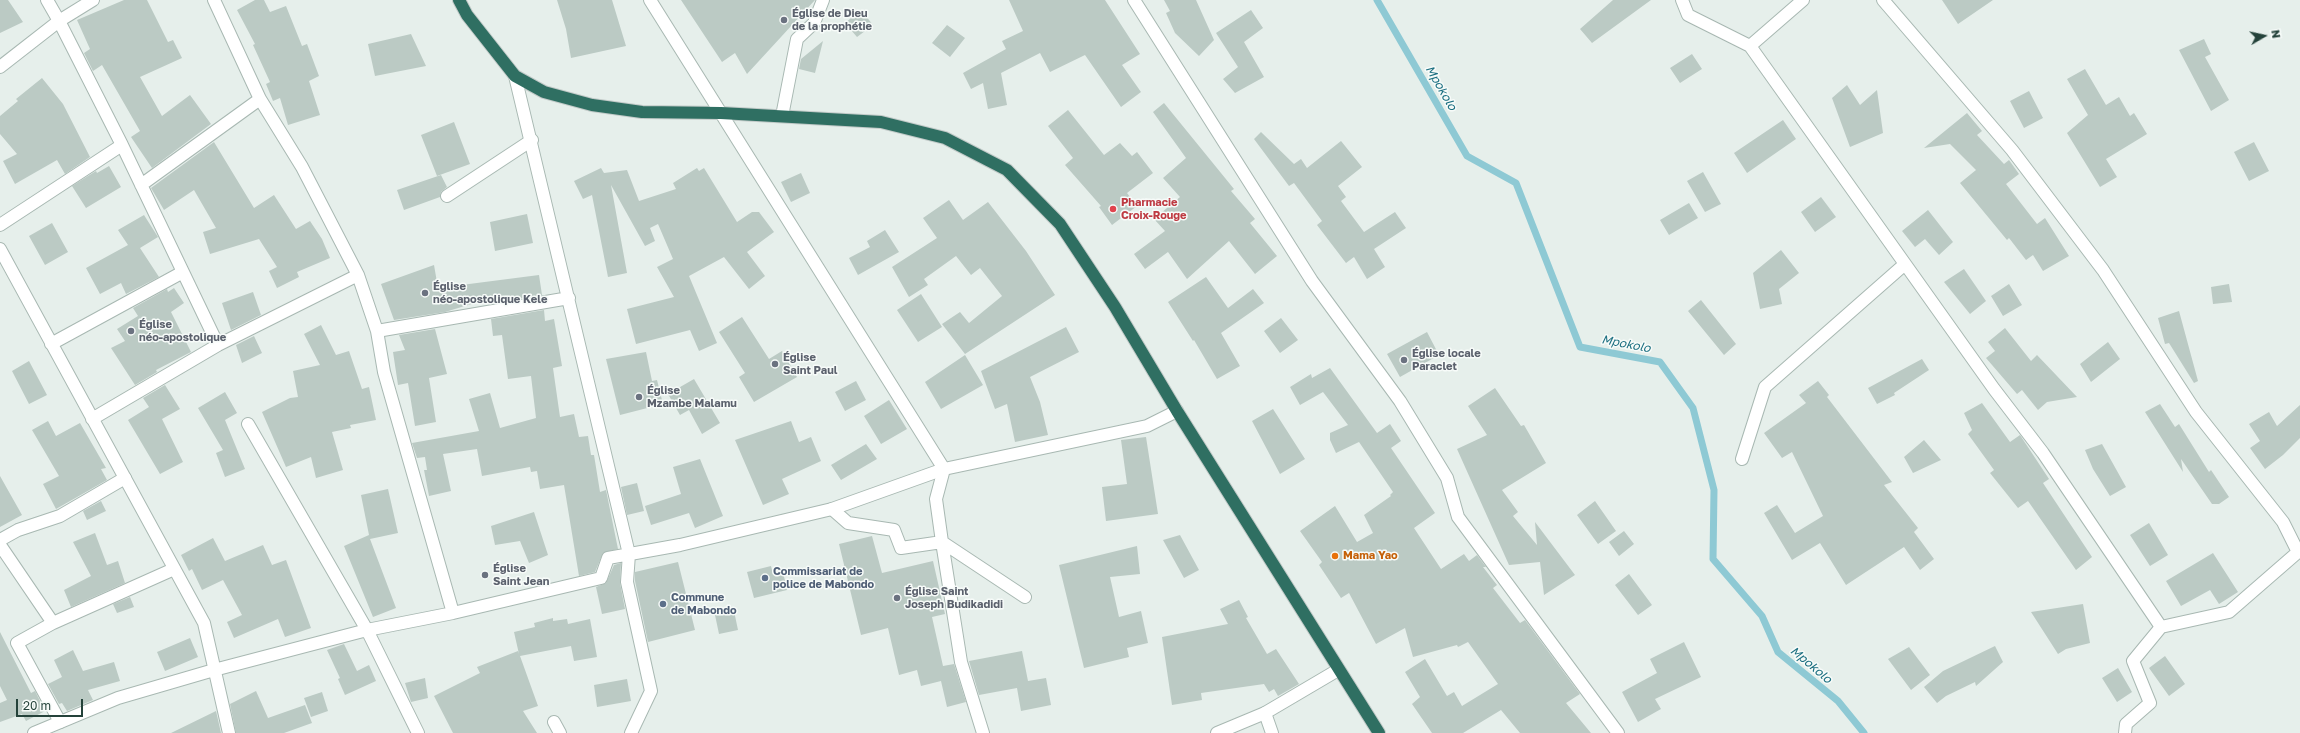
<!DOCTYPE html>
<html>
<head>
<meta charset="utf-8">
<style>
  body { margin:0 }
  #map { position:relative; width:2300px; height:733px; overflow:hidden; background:#e6efeb; font-family:"Golos Text",sans-serif }
  canvas { display:block }
  .north { position:absolute; left:2244px; top:16px; width:40px; height:40px; -webkit-text-stroke:3px #f7fbf9; paint-order:stroke; rotate:81deg; font-size:11px; font-weight:700; line-height:16px; text-align:center; color:#24423a }
  .north::after { content:''; display:block; margin:auto; width:14px; height:18px; background:#24423a; clip-path:polygon(50% 0,100% 100%,50% 72%,0 100%) }
  .scale { position:absolute; left:16px; top:699px; width:67px; height:18px; box-sizing:border-box; border:2px solid #24423a; border-top:0; padding-left:5px; font-size:12px; line-height:14px; white-space:nowrap; color:#24423a; -webkit-text-stroke:3px #f7fbf9; paint-order:stroke }
</style>
</head>
<body>
<div id="map">
<canvas width="2300" height="733"></canvas>
<div class="north">N</div>
<div class="scale">20 m</div>
</div>
<script>
const g = document.querySelector('canvas').getContext('2d');
g.lineJoin = 'round';
function stroke(path, color, width, dash) { g.strokeStyle = color; g.lineWidth = width; g.lineCap = dash ? 'butt' : 'round'; g.setLineDash(dash || []); g.stroke(path); }
function fill(path, color) { g.fillStyle = color; g.fill(path, 'evenodd'); }
function drawText(font, color, halo, rows, align = 'center') {
  g.font = font + ' "Golos Text",sans-serif'; g.lineWidth = 3; g.setLineDash([]); g.textBaseline = 'middle'; g.strokeStyle = halo; g.fillStyle = color; for (const [text, x, y, turn = 0] of rows) {
    g.save(); g.translate(x, y); g.rotate((+turn || 0) * Math.PI / 180); g.textAlign = isNaN(turn) ? turn : align; if (halo) g.strokeText(text, 0, 0); g.fillText(text, 0, 0); g.restore();
  }
}
stroke(new Path2D(`
  M1377,0L1467,156L1516,183L1580,347L1660,362L1693,408L1714,490L1713,559L1762,616L1778,652L1838,701L1864,733`), '#8ec9d4', 7);
fill(new Path2D(`
  M0,0H8L23,22L0,33Z
  M124,0H147L168,42L173,40L182,58L140,77L162,116L190,95L211,124L152,168L131,137L140,131L102,65L93,71L84,53L90,49L77,20Z
  M255,0H264L270,12L286,6L302,46L307,44L319,76L309,81L320,115L288,125L280,98L273,101L266,84L270,82L253,45L255,44L237,10Z
  M557,0H612L626,46L571,58L566,29Z
  M681,0H815L747,74L735,53L722,62Z
  M1009,0H1105L1140,54L1122,65L1141,92L1121,107L1085,55L1050,72L1040,53L1001,73L1007,105L988,109L983,83L971,89L963,73L1006,49L1002,41L1023,31Z
  M1164,0H1196L1214,40L1199,56L1175,33L1166,13L1170,11Z
  M1613,0H1651L1592,43L1580,29Z
  M1942,0H1993L1958,24Z
  M861,10L873,25L857,37L845,23Z
  M1251,10L1263,28L1244,42L1264,77L1235,93L1223,79L1238,67L1216,33Z
  M947,25L965,38L950,57L932,43Z
  M411,34L426,66L375,76L368,44Z
  M2204,39L2211,54L2205,57L2229,100L2211,111L2179,50Z
  M823,41L815,73L799,69L801,59Z
  M1692,54L1702,69L1680,83L1670,68Z
  M2085,69L2106,105L2119,97L2130,116L2134,113L2147,134L2106,159L2117,177L2100,187L2067,133L2088,115L2067,79Z
  M42,78L63,104L90,157L65,174L57,160L15,184L3,161L17,154L0,134V116L18,101L16,99Z
  M1847,85L1860,105L1877,90L1883,133L1850,147L1832,98Z
  M2029,91L2043,118L2024,128L2010,101Z
  M1164,103L1234,189L1231,191L1255,219L1250,223L1277,256L1255,274L1229,241L1187,279L1168,252L1145,269L1134,254L1165,231L1154,219L1180,197L1163,178L1186,158L1153,112Z
  M1068,110L1104,155L1120,143L1132,156L1137,152L1153,173L1127,193L1137,206L1112,225L1099,207L1101,206L1065,165L1073,158L1048,126Z
  M1967,113L1982,131L1977,135L2004,164L2009,160L2019,174L2006,184L2037,224L2045,218L2069,256L2043,271L2033,255L2026,260L2009,238L2007,240L1960,183L1976,170L1950,144L1924,148Z
  M1783,120L1796,139L1747,173L1734,153Z
  M454,122L470,164L437,176L421,135Z
  M1261,132L1294,164L1301,159L1307,168L1341,141L1362,167L1338,186L1346,197L1341,201L1364,232L1395,212L1406,228L1374,249L1385,267L1367,279L1354,257L1346,263L1317,225L1322,221L1294,183L1289,186L1254,139Z
  M214,142L254,208L274,195L296,229L310,221L322,239L330,258L297,272L299,277L277,288L269,271L277,267L259,239L210,254L203,232L216,228L194,190L164,210L151,188Z
  M2254,142L2269,171L2249,181L2234,152Z
  M109,166L121,187L86,208L72,186L96,171L97,173Z
  M601,168L604,173L627,170L639,201L676,189L673,183L697,168L699,171L704,168L737,222L752,212H759L774,232L747,252L765,276L749,289L724,257L689,276L717,343L699,351L690,330L636,344L627,309L674,297L657,267L673,259L658,224L650,228L655,241L645,246L611,185L627,273L608,277L592,195L583,199L574,181Z
  M1703,172L1721,204L1705,212L1687,181Z
  M801,173L810,193L791,202L781,182Z
  M441,175L447,187L441,192L440,197L404,210L397,190Z
  M1821,197L1836,217L1815,232L1801,212Z
  M949,200L963,220L988,202L1026,251L1055,295L965,354L942,324L960,312L969,323L1002,296L980,268L971,275L956,256L924,279L928,285L909,297L892,267L937,238L923,218Z
  M1689,203L1698,218L1669,235L1660,220Z
  M1928,210L1953,242L1939,255L1925,239L1915,247L1902,231Z
  M527,214L533,243L495,251L490,222Z
  M144,215L158,237L140,248L159,277L126,294L121,283L100,294L86,268L128,245L118,230Z
  M52,223L68,252L45,265L29,236Z
  M885,230L899,252L858,275L849,258L870,247L867,241Z
  M1781,250L1799,273L1779,289L1782,304L1760,309L1753,273Z
  M434,265L438,288L539,275L542,295L489,304L488,299L445,312L394,320L381,284Z
  M1964,269L1986,301L1970,314L1944,282Z
  M1206,277L1228,308L1253,289L1264,303L1221,333L1240,366L1217,379L1194,340L1193,341L1168,302Z
  M2009,284L2022,305L2003,316L1991,296Z
  M2229,284L2232,302L2213,304L2211,287Z
  M174,288L184,303L171,312L191,352L156,370L157,372L135,385L111,348L125,341L117,329L138,316L133,308L167,289L168,292Z
  M253,292L261,315L231,330L222,303Z
  M921,294L942,327L918,342L897,310Z
  M1701,300L1736,344L1724,355L1688,311Z
  M544,310L545,321L554,319L562,366L553,368L560,417L574,414L579,437L588,436L591,455H594L600,492L606,490L618,549L603,553L595,572L579,576L564,485L540,489L537,471L531,472L530,467L482,476L477,449L443,454L451,491L429,496L424,470H427L425,457L417,458L412,443L479,431L469,399L490,393L500,428L536,418L531,376L508,379L502,335L493,336L491,319Z
  M2179,311L2198,381L2194,383L2169,343L2165,344L2158,318Z
  M742,317L769,359L782,351L797,377L754,402L739,377L745,373L719,332Z
  M1281,318L1298,340L1280,353L1264,331Z
  M321,325L336,355L349,351L362,389L369,387L376,420L350,425L351,428L332,432L343,470L316,478L311,457L286,467L262,412L290,398L298,397L293,371L320,365L304,334Z
  M1066,327L1079,352L1030,377L1040,402L1048,435L1015,442L1007,404L995,409L981,371Z
  M2005,328L2031,361L2037,355L2077,397L2047,402L2038,410L2022,390L2017,394L1986,358L1995,351L1988,342Z
  M435,329L447,374L429,378L436,422L415,426L408,383L398,385L393,352L405,350L399,335Z
  M1427,332L1439,355L1400,377L1387,354Z
  M254,336L262,353L242,363L236,345Z
  M2108,342L2120,359L2091,382L2080,364Z
  M646,352L652,381L657,380L663,404L620,415L606,359Z
  M965,355L983,385L941,409L925,382Z
  M1922,359L1929,370L1894,393L1895,395L1877,404L1868,388Z
  M29,361L47,395L29,404L12,371Z
  M1330,368L1377,433L1390,424L1401,441L1391,448L1435,513L1414,528L1441,569L1464,554L1469,561L1477,555L1486,567H1483L1497,585L1493,588L1520,623L1525,620L1580,694L1566,703L1591,733H1520L1501,710L1463,733H1432L1412,704L1420,697L1405,672L1425,659L1447,696L1454,692L1462,706L1498,684L1468,642L1458,647L1457,645L1413,657L1405,628L1376,644L1349,593L1341,598L1319,565L1322,562L1300,531L1335,506L1357,542L1373,533L1364,515L1391,496L1390,495L1393,492L1359,442L1336,453L1330,440V433L1348,425L1323,392L1300,405L1290,387L1311,374L1312,378Z
  M694,379L720,423L702,434L689,410L680,415L668,394Z
  M856,381L866,400L845,411L835,392Z
  M1818,381L1829,395L1827,397L1892,482L1884,485L1918,528L1914,532L1934,559L1920,570L1904,547L1846,585L1820,543L1792,560L1764,513L1777,505L1795,533L1823,516L1792,452L1782,458L1764,433L1806,403L1799,395Z
  M165,385L180,409L162,419L183,462L160,474L128,420L149,407L143,398Z
  M1495,388L1521,426L1524,425L1546,463L1502,490L1518,512L1513,516L1537,545L1535,522L1575,575L1544,595L1540,562L1509,565L1457,449L1487,435L1468,406Z
  M225,392L237,413L225,420L245,469L225,477L216,453L223,450L198,408Z
  M889,400L907,429L881,444L864,416Z
  M1982,403L2010,442L2020,435L2049,479L2043,483L2092,557L2076,570L2028,501L2018,508L1990,473L1994,470L1968,434L1972,430L1964,413Z
  M2160,404L2175,427L2179,424L2209,472L2211,470L2229,497L2219,504H2212L2181,459L2183,472L2145,412Z
  M2300,405V438L2283,455L2265,469L2250,448L2260,441L2249,424L2269,412L2277,426Z
  M1273,409L1305,459L1280,474L1252,421Z
  M48,421L56,436L80,423L106,468L101,469L107,480L56,509L43,484L59,476L32,430Z
  M791,421L799,442L811,437L821,461L782,479L789,494L763,505L735,440Z
  M1146,437L1158,514L1106,521L1102,487L1127,484L1121,440Z
  M1924,440L1941,460L1913,473L1904,457Z
  M866,444L877,459L841,480L831,465Z
  M2102,444L2126,487L2110,496L2093,469L2085,450Z
  M700,459L723,516L695,528L689,513L651,525L645,506L681,494L673,467Z
  M0,476L22,515L0,527Z
  M637,483L644,511L627,515L621,487Z
  M388,489L398,533L370,539L396,608L373,617L344,546L369,535L361,495Z
  M101,501L106,511L87,520L83,511Z
  M1595,501L1616,531L1598,544L1577,515Z
  M534,512L548,555L529,563L520,541L495,545L491,526Z
  M2149,523L2168,555L2150,566L2130,535Z
  M1624,531L1634,544L1619,556L1609,542Z
  M95,533L107,565L118,561L125,583L71,607L64,590L91,576L73,542Z
  M1180,535L1199,570L1184,578L1163,540Z
  M872,536L882,573L933,561L945,614L932,617L943,666L954,664L966,702L947,707L941,681L921,686L917,670L899,675L888,628L861,635L839,544Z
  M213,538L225,561L263,545L272,565L286,560L311,628L285,637L278,619L234,638L227,622L242,615L223,580L202,590L192,569L189,571L181,555Z
  M1137,546L1140,574L1110,577L1119,617L1141,611L1148,643L1127,648L1129,657L1084,668L1059,565Z
  M2213,553L2238,592L2219,604L2210,590L2181,606L2166,581Z
  M678,562L695,630L648,642L635,581V572Z
  M621,563L620,583L625,609L602,614L596,587L606,583L614,565Z
  M771,566L773,574L783,572L787,590L754,598L747,572Z
  M1629,574L1652,605L1638,615L1615,585Z
  M130,597L134,607L117,613L113,604Z
  M1239,600L1248,617L1246,618L1267,654L1276,649L1299,684L1278,696L1274,689L1269,692L1264,684L1201,693L1202,700L1172,705L1162,637L1228,624L1220,609Z
  M2083,604L2090,643L2066,649L2058,654L2031,612Z
  M734,611L738,630L719,634L715,615Z
  M553,618V621L567,619L568,624L590,619L597,657L574,661L571,646L520,656L538,706L523,711L537,733H453L434,696L480,673L477,667L518,651L519,654L514,632L535,627L534,623Z
  M0,632L31,693L35,691L45,711L26,721L22,714L0,722V703L7,700L0,686Z
  M190,638L198,657L165,671L157,652Z
  M1684,642L1701,677L1655,699L1661,709L1638,722L1622,692L1657,673L1650,659Z
  M344,644L357,671L369,665L376,681L345,695L338,679L340,678L327,650Z
  M1995,646L2003,662L1976,686L1975,682L1946,696L1937,703L1924,687L1943,671Z
  M1909,647L1930,675L1911,690L1888,659Z
  M73,650L83,671L114,662L120,681L88,690L93,700L67,711L62,703L59,704L48,684L62,677L54,660Z
  M1022,651L1028,681L1046,678L1051,705L1021,711L1017,688L979,695L969,661Z
  M2165,656L2185,684L2169,696L2149,668Z
  M2118,668L2132,692L2117,702L2102,678Z
  M425,678L428,698L411,702L405,683Z
  M627,679L631,701L597,707L594,685Z
  M256,691L268,718L305,705L312,723L284,733H236L230,704Z
  M322,692L328,711L311,717L304,698Z
  M216,711L221,733H171Z`), '#bbcac4');
const lane = new Path2D(`
  M47,0L59,21
  M447,196L532,140
  M248,424L367,630
  M944,469L936,499L942,542L961,662L983,733
  M832,509L848,523L894,530L901,548L942,542L1025,597
  M0,540L18,530L60,516L125,478
  M0,545L53,623L174,569
  M53,623L17,643L60,722
  M554,722L560,733
  M1217,733L1265,713`);
const street = new Path2D(`
  M214,0L260,99L302,167L358,275L377,331L384,372L453,613
  M650,0L944,469
  M1134,0L1312,281L1400,401L1447,478L1458,517L1618,733
  M1682,0L1688,15L1750,46
  M1803,0L1750,46L1994,389L2043,453L2161,627
  M1883,0L2012,150L2103,270L2196,412L2283,522L2298,552L2229,612L2161,627L2133,661L2150,703L2126,724L2125,733
  M59,21L122,145L218,345
  M0,67L59,21L93,0
  M515,76L629,554L627,582L651,691L631,733
  M782,116L797,39L814,23L823,0
  M141,185L260,99
  M0,225L122,145
  M0,249L204,623L229,733
  M377,331L569,298
  M51,344L183,272
  M92,419L218,345L358,275
  M1742,459L1765,387L1905,264
  M367,630L418,733
  M34,733L118,698L214,670L367,630L453,613L601,578L608,558L680,545L832,509L944,469L1147,426L1177,411
  M1272,733L1265,713L1338,670`);
const highway = new Path2D(`
  M459,0L467,15L515,76L544,92L592,105L642,112L721,113L881,122L945,138L1007,170L1060,224L1115,307L1177,411L1379,733`);
stroke(lane, '#a8b8b2', 14);
stroke(street, '#a8b8b2', 14);
stroke(highway, '#c2cac8', 14);
stroke(lane, '#fff', 12);
stroke(street, '#fff', 12);
stroke(highway, '#2f6f62', 12);
for (const [x, y, r, color] of [
  [784,20,4,"#6b7280"],
  [1113,209,4,"#e0444e"],
  [425,293,4,"#6b7280"],
  [131,331,4,"#6b7280"],
  [1404,360,4,"#6b7280"],
  [775,364,4,"#6b7280"],
  [639,397,4,"#6b7280"],
  [1335,556,4,"#e8710a"],
  [485,575,4,"#6b7280"],
  [765,578,4,"#5c6f8a"],
  [897,598,4,"#6b7280"],
  [663,604,4,"#5c6f8a"]
]) { const dot = new Path2D(); dot.arc(x, y, r, 0, 2 * Math.PI); g.fillStyle = color; g.fill(dot); stroke(dot, '#f7fbf9', 1.5); }
drawText('bold 11px', '#5b616d', '#f7fbf9', [
  ["Église de Dieu",792,14],
  ["de la prophétie",792,27],
  ["Église",433,287],
  ["néo-apostolique Kele",433,300],
  ["Église",139,325],
  ["néo-apostolique",139,338],
  ["Église locale",1412,354],
  ["Paraclet",1412,367],
  ["Église",783,358],
  ["Saint Paul",783,371],
  ["Église",647,391],
  ["Mzambe Malamu",647,404],
  ["Église",493,569],
  ["Saint Jean",493,582],
  ["Église Saint",905,592],
  ["Joseph Budikadidi",905,605]
], 'left');
drawText('bold 11px', '#be3a42', '#f7fbf9', [
  ["Pharmacie",1121,203],
  ["Croix-Rouge",1121,216]
], 'left');
drawText('bold 11px', '#c56008', '#f7fbf9', [
  ["Mama Yao",1343,556]
], 'left');
drawText('bold 11px', '#4e5e75', '#f7fbf9', [
  ["Commissariat de",773,572],
  ["police de Mabondo",773,585],
  ["Commune",671,598],
  ["de Mabondo",671,611]
], 'left');
drawText('italic 12px', '#1c6f80', '#f7fbf9', [
  ["Mpokolo",1441,88,60],
  ["Mpokolo",1626,344,11],
  ["Mpokolo",1811,665,40]
]);
</script>
</body>
</html>
